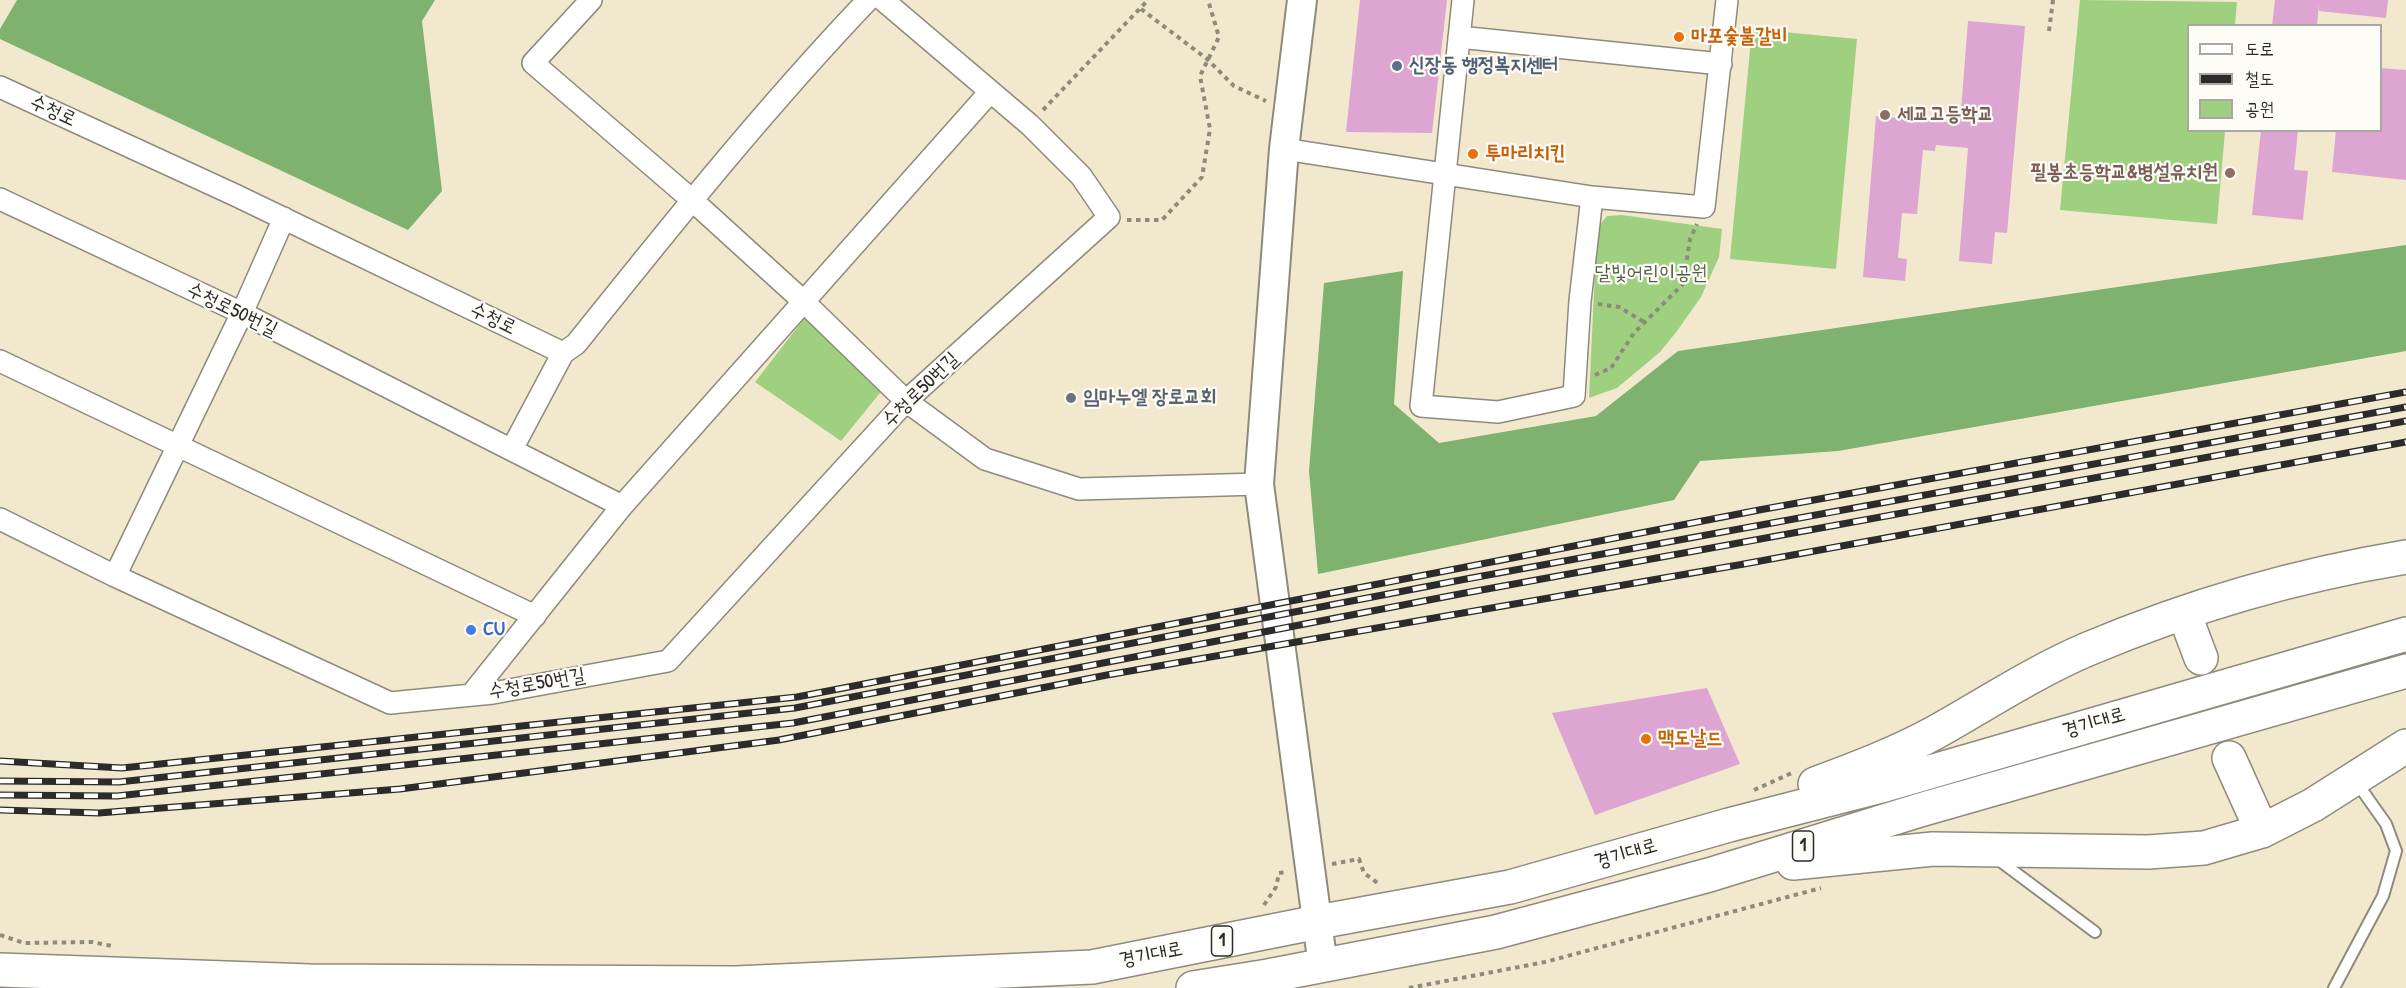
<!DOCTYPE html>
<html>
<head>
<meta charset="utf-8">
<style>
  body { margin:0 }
  #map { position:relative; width:2406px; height:988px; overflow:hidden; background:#f2e8ce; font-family:"Patrick Hand","Poor Story",sans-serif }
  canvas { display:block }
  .legend { position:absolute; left:2187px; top:24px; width:195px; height:108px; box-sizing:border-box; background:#fdfcf7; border:2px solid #a9a8a5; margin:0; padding:8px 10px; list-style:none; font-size:18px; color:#2b2b2b }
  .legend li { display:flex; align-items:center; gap:12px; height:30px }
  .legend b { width:30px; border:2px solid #a9a8a5 }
</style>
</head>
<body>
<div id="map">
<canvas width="2406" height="988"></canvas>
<ul class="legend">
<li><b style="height:8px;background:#fff"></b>도로</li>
<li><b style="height:8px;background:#2b2b2b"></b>철도</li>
<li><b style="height:16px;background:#9ed080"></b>공원</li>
</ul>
</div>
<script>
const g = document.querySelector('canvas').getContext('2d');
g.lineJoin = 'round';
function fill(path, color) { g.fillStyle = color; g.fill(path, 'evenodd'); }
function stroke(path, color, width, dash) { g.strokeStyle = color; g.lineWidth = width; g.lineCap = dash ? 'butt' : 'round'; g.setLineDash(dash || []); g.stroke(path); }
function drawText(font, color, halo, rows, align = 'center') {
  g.font = font + ' "Patrick Hand","Poor Story",sans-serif'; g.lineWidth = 4.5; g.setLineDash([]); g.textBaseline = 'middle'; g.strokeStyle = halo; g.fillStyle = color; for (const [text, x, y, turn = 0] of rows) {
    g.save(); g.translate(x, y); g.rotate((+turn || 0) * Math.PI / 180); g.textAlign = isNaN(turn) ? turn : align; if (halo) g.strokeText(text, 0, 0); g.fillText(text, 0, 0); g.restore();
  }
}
fill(new Path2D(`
  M2080,0L2237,2L2235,25L2188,26V130L2225,131L2217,224L2060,210Z
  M1752,29L1857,39L1836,269L1730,259Z
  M1622,215L1722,229L1719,257L1701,297L1677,331L1660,352L1617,388L1589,398L1597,228L1607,216Z
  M810,311L888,383L841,441L755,382Z`), '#9ed080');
fill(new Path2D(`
  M17,0H435L422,21L442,191L408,230L0,39V29Z
  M2406,245V351L1838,451L1700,461L1674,500L1318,574L1309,471L1324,283L1403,271L1394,404L1439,443L1596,416L1678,351Z`), '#7eb26e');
fill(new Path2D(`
  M1360,0H1447L1432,133L1346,132Z
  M2275,0H2388L2386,18L2319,11V4L2317,26H2272Z
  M1968,21L2025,26L2007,233L1995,232L1992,264L1959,261L1968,148L1936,145L1935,151L1923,150L1917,214L1902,213L1898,258L1907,259L1905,281L1863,277L1876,116L1960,123Z
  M2380,68L2406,70V180L2332,172L2336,130H2380Z
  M2261,130H2298L2294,170L2308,171L2303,220L2252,215Z
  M1707,688L1740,764L1595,815L1552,713Z`), '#dda5d2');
const lane = new Path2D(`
  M1996,858L2095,932
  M2334,988L2383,896L2396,851L2386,824L2357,783`);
const street = new Path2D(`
  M591,0L533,63L692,200L803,301L906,401L985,459L1079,489L1259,484
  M1463,0L1421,406L1498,412L1574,396L1580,301L1592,197L1704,207L1727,0
  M1459,37L1721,64
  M0,87L235,195L563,353L576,344C670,227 764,109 868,0
  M1284,149L1592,197
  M0,199L242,313L622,506
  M0,361L535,616
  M512,449L563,353
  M0,519L115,576L390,703L493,693L668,661L906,401L1109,217L1081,176L1030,125L883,0
  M115,576L242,313L284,218
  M471,695L622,506L990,92`);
const secondary = new Path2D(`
  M1302,0L1284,149L1259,484L1323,966`);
const primary = new Path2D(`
  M2184,613L2201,658
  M2229,758L2262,831
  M1815,784C1855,769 1898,753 1936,732C1986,704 2034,672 2088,649C2190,606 2297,575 2406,557
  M1793,863L1933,849L2148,852L2204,848L2262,831L2313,805L2406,746
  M0,970L310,981L736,983L1092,967L1318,922L1510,887L1729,825L1885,785L2406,634
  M1193,988L1268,976L1496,932L1709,875L1920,810L2406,671`);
stroke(lane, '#8e8a7c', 14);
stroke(street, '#8e8a7c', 24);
stroke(secondary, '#8e8a7c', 32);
stroke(primary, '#8e8a7c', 36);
stroke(new Path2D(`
  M1141,9L1207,59L1234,86L1266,101
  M2049,31L2053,0
  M1043,110L1148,0
  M1127,220H1162L1202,177L1210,129L1200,76L1219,37L1208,0
  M1598,304L1619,307L1644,322
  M1595,375L1611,368L1634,333L1683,284L1690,239L1697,224
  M1754,790L1794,772
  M1332,864L1359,859L1364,873L1379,884
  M1264,905L1276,887L1279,873L1286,872
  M0,935L24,943L92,942L112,946
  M1409,988L1545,962L1821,888`), '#8e8a7c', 4, [4.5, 4.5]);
stroke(lane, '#fff', 10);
stroke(street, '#fff', 21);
stroke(secondary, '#fff', 28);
stroke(primary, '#fff', 33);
const rail = new Path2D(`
  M0,761L122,768L797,697L1759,510L2406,392
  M0,781L119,782L795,708L1466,579L2406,407
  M0,795L117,796L793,723L1465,593L2406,421
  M0,810L99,813L400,789L779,740L1107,675L1744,564L2406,442`);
stroke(rail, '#2b2b2b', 7);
stroke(rail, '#fdfcf7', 4.5, [14]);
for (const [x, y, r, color] of [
  [1679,37,6,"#e8710a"],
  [1397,66,6,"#5c6f8a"],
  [1885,115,6,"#8d6e63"],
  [1473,154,6,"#e8710a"],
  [2230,173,6,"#8d6e63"],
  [1071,398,6,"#6b7280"],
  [471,630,6,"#3f7fe0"],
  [1646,739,6,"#e8710a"]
]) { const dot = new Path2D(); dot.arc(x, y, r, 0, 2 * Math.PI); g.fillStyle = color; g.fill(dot); stroke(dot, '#fdfcf7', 2); }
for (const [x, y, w] of [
  [1803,846,21],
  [1222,941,21]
]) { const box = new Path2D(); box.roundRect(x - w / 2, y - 15, w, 30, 4.5); g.fillStyle = '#fdfcf7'; g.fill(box); stroke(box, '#2b2b2b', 1.5); }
drawText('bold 18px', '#2b2b2b', null, [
  ["1",1803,846],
  ["1",1222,941]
]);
drawText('bold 20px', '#c56008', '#fdfcf7', [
  ["마포숯불갈비",1691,37],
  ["투마리치킨",1485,154],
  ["맥도날드",1658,739]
], 'left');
drawText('bold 20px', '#4e5e75', '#fdfcf7', [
  ["신장동 행정복지센터",1409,66]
], 'left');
drawText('20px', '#2b2b2b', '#fdfcf7', [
  ["수청로",53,111,25],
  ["수청로50번길",232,310,26],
  ["수청로",493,319,26],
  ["수청로50번길",921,390,-44],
  ["수청로50번길",537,684,-10],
  ["경기대로",2094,723,-16],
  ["경기대로",1626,854,-16],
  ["경기대로",1151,955,-11]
]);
drawText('bold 20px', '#785e54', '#fdfcf7', [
  ["세교고등학교",1897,115],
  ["필봉초등학교&병설유치원",2218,173,"right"]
], 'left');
drawText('20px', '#4e5d44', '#fdfcf7', [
  ["달빛어린이공원",1651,274]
]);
drawText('bold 20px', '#5b616d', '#fdfcf7', [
  ["임마누엘 장로교회",1083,398]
], 'left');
drawText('bold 20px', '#366cbe', '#fdfcf7', [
  ["CU",483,630]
], 'left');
</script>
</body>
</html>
